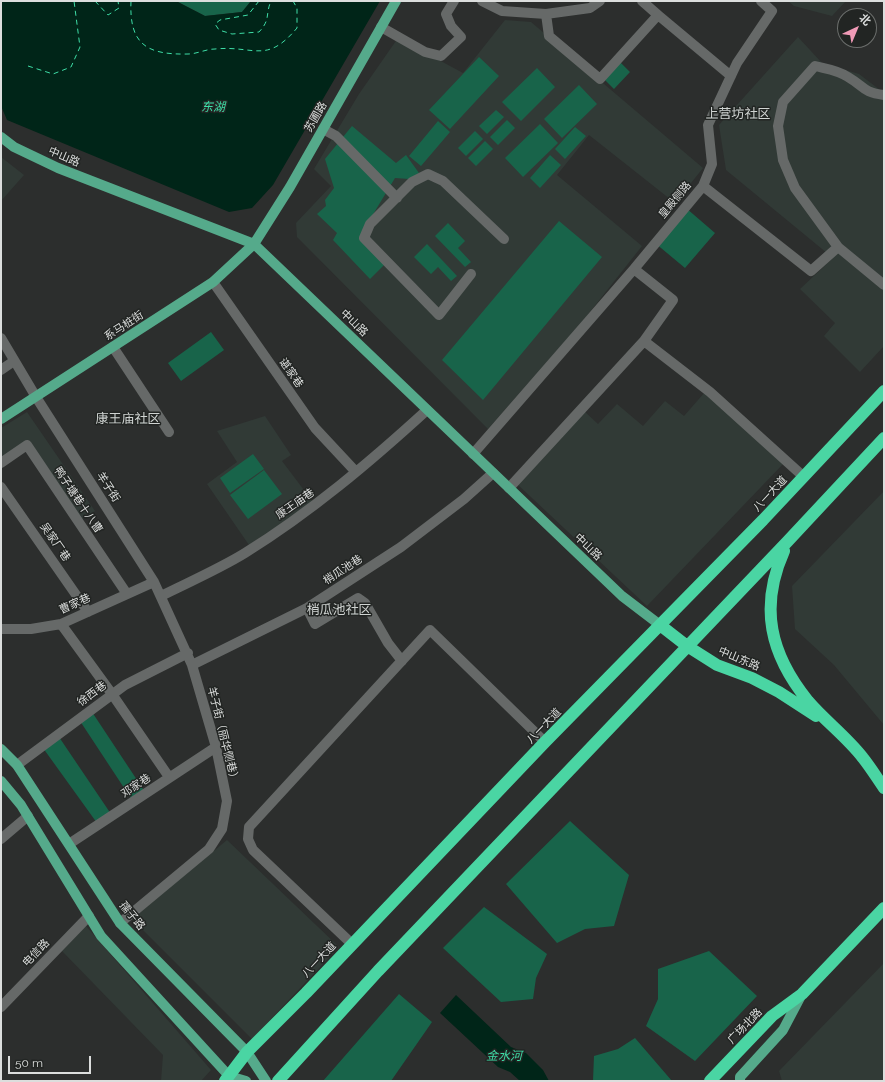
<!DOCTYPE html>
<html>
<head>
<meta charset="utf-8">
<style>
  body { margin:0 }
  #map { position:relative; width:885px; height:1082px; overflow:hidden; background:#2c2e2d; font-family:Raleway,"Noto Sans SC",sans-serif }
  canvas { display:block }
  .frame { position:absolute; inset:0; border:2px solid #dcdedd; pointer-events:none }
  .north { position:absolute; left:837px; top:8px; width:40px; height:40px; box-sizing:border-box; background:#222523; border:1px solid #6c6f6d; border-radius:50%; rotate:44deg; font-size:11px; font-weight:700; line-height:16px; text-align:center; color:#dcdedd }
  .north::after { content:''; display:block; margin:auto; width:14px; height:18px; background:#f09ab6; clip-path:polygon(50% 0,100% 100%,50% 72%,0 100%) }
  .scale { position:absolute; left:8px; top:1056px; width:83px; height:18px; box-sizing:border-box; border:2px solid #dcdedd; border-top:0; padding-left:5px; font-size:12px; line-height:14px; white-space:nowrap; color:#dcdedd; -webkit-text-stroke:3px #222523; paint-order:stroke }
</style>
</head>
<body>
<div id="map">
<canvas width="885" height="1082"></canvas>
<div class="frame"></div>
<div class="north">北</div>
<div class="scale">50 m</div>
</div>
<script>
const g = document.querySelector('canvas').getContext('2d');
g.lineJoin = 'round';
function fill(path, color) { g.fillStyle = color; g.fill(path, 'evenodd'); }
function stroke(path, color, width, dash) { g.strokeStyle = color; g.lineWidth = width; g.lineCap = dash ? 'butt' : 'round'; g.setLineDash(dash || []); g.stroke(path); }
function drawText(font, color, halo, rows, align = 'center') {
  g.font = font + ' Raleway,"Noto Sans SC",sans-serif'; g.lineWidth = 3; g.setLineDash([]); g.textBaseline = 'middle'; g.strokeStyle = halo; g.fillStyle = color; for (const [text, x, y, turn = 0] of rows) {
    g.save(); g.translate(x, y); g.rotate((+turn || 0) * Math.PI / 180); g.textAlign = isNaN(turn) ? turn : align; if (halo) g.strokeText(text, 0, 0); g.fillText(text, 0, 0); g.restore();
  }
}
fill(new Path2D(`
  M788,1H846L832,16L794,6Z
  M505,20L531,22L703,168L675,203L589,135L557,175L642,246L582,322L488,429L297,237L296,223L331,186L314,169L359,94L398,38L463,73Z
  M798,37L822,63L859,74L884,93V346L860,372L824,336L835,323L800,289L833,258L726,170L719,125Z
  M1,157L24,175L1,201Z
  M705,392L784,463L647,606L516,483L583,410L598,424L617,404L643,426L665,401L684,416Z
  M27,412L95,511L79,521L28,444L1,462V428Z
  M265,416L291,455L282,461L313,502L249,545L207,484L237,462L217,431Z
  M884,491V725L834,665L795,629L792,586Z
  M227,840L339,947L252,1039L132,919Z
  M86,926L211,1070L201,1081H161L163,1055L62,951Z
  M884,963V1081H782L779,1071Z`), '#313a36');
fill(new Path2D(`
  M176,1H251L242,12L205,16Z
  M479,57L499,76L450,129L429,110Z
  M620,62L630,72L614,89L604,79Z
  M537,68L555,87L521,121L502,102Z
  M579,85L597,104L562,138L544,119Z
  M496,110L504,117L487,134L479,126Z
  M507,120L515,128L498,145L490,137Z
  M438,121L450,132L421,166L409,156Z
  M540,124L558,143L523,177L505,158Z
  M352,126L396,163L406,155L419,173L409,179L395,178L369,221L361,239L385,264L370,279L333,240L337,233L317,214L326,206L325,200L334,188L325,159Z
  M575,127L586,136L565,159L555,149Z
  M475,131L483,139L466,156L458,148Z
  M485,141L493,149L476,166L468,158Z
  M550,155L561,165L540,188L530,178Z
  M686,208L715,233L685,268L655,243Z
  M559,221L602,257L483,400L442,360Z
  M448,223L465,241L458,248L471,262L465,267L435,236Z
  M427,244L457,276L451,281L438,267L431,274L414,257Z
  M211,332L224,350L181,381L168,363Z
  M253,454L264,469L230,493L220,478Z
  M264,470L282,494L248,519L230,495Z
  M92,712L145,792L132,800L80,721Z
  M59,737L111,814L97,823L43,748Z
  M570,821L629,875L614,926L585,929L557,943L506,884Z
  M484,907L547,954L536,978L533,999L501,1002L443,948Z
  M709,951L757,996L695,1061L646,1026L658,999V969Z
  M399,994L432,1022L391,1081H323Z
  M635,1038L672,1081H593L594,1056L618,1049Z`), '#18644a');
fill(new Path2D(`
  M1,1H176L205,16L242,12L251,1H380L273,185L252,208L229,212L7,120L1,106Z
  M456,995L511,1047L526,1053L543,1070L549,1081H520L510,1072L498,1067L440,1013Z`), '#002518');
stroke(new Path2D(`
  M95,1L108,15L119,8L118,1
  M131,1C129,44 146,55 188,54C197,54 206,49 215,49C254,45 266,65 297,28V8L293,1
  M259,1L248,15L220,20L215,24L219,30L232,34L259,32C271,19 265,15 271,1
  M28,66L53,74L71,67L80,47L74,1`), '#3edea7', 1, [5, 4]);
stroke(new Path2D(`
  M482,1L502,11L546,14L590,8L600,1
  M546,14L549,36L600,79L658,15L642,1
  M658,15L731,76
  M381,27L425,52L441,56L461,37L451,26L446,14L454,1
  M884,95C862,92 865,87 848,77C838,70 827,69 815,66L783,102L778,126L783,160L795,188L838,247L884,285
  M323,129L336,136L397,198
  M703,186L811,271L838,247
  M471,274L439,315L364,238L370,224L412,182L428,174L443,181L504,239
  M213,282L315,428L356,472
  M1,338L36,397L154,582L192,665L216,747L227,801L222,829L209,849L120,923
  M644,341L710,392L804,477
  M113,347L169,432
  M1,370L14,361
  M473,454L634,269L703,186L712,164L708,125L737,63L772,11L761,1
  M1,463L27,445L127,594
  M1,487L88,612
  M509,488L644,341L673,300L634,269
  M161,596C189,582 219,569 245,553C311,512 370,462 427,410
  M307,608L315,624L358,598L365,603L388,643L402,661
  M61,624L112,694L169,777
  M1,629H31L61,624L154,582
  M192,665L307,608L401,547L464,499L493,473
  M17,765L125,685L188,653
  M1,839L28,816
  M69,844L216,747
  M352,944L253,850L248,839L249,827L430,630L545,742
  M1,1007L89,916`), '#666968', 10);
stroke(new Path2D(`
  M1,137L14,147L58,168L254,244L622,596L660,625
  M1,419L213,282L254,244L290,187L396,1
  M1,749L17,765L120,923L247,1052L266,1081
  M1,781L21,805L101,936L229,1076L246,1081
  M740,1081V1077L783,1030L802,994`), '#55aa8b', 10);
stroke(new Path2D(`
  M784,551C759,607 770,654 808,701C825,721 847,737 863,758C871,768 877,778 884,788
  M660,625L687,646L717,665L752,678L779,692L816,716
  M225,1081L247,1052L306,993L545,742L763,520L884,391
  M278,1081L378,971L787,542L884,438
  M710,1081L772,1016L802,994L884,908`), '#4ad5a3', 12);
drawText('11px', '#dcdedd', '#222523', [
  ["苏圃路",316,117,-60],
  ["中山路",64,157,23],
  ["皇殿侧路",675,200,-50],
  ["中山路",354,323,44],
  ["系马桩街",124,326,-33],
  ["谌家巷",291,373,55],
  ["羊子街",108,487,57],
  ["八一大道",770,494,-47],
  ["鸭子塘巷十八曹",78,500,56],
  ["康王庙巷",295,504,-35],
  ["吴家厂巷",55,542,55],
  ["中山路",588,547,44],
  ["梢瓜池巷",343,570,-33],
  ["曹家巷",75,604,-24],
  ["中山东路",739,659,23],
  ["徐西巷",92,694,-37],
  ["八一大道",544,726,-46],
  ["羊子街（丽华侧巷）",223,735,76],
  ["邓家巷",136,786,-34],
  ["孺子路",132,916,51],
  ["电信路",36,953,-46],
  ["八一大道",319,960,-47],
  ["广场北路",745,1026,-46]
]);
drawText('italic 12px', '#3edea7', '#222523', [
  ["东湖",213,107],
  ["金水河",504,1056]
]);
drawText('13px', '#d0d4d2', '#222523', [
  ["上营坊社区",738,114],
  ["康王庙社区",128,419],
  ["梢瓜池社区",339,610]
]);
</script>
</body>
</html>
